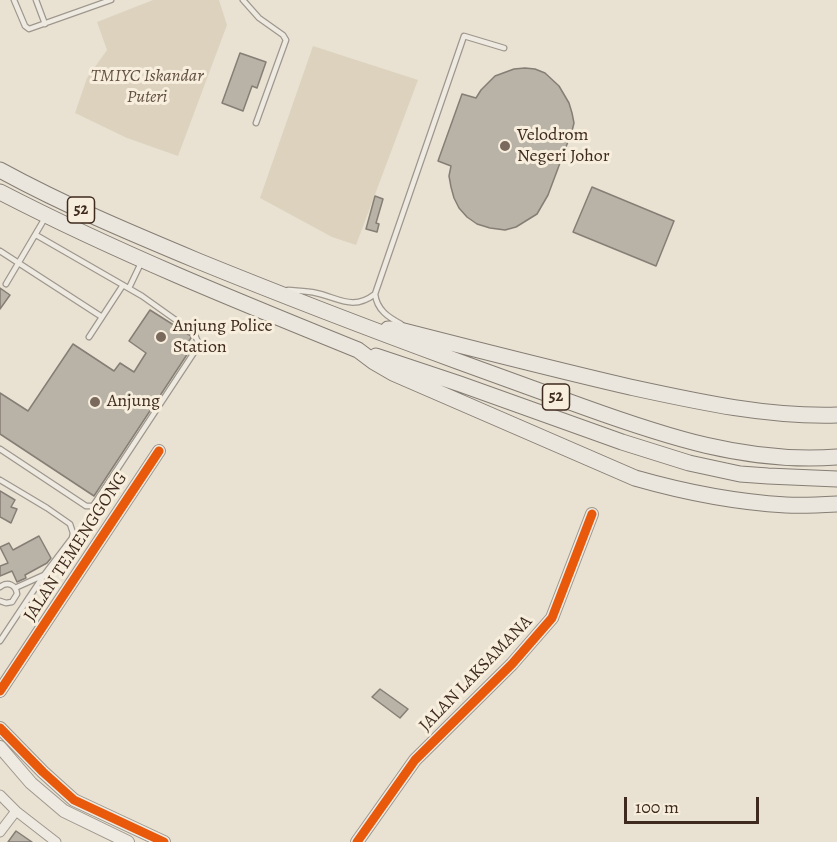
<!DOCTYPE html>
<html>
<head>
<meta charset="utf-8">
<style>
  body { margin:0 }
  #map { position:relative; width:837px; height:842px; overflow:hidden; background:#e9e2d3; font-family:Alegreya,serif }
  canvas { display:block }
  .scale { position:absolute; left:624px; top:797px; width:135px; height:27px; box-sizing:border-box; border:3px solid #3e2a1e; border-top:0; padding-left:8px; font-size:18px; line-height:21px; white-space:nowrap; color:#3e2a1e; -webkit-text-stroke:4px #f7eedd; paint-order:stroke }
</style>
</head>
<body>
<div id="map">
<canvas width="837" height="842"></canvas>
<div class="scale">100 m</div>
</div>
<script>
const g = document.querySelector('canvas').getContext('2d');
g.lineJoin = 'round';
function fill(path, color) { g.fillStyle = color; g.fill(path, 'evenodd'); }
function stroke(path, color, width, dash) { g.strokeStyle = color; g.lineWidth = width; g.lineCap = dash ? 'butt' : 'round'; g.setLineDash(dash || []); g.stroke(path); }
function drawText(font, color, halo, rows, align = 'center') {
  g.font = font + ' Alegreya,serif'; g.lineWidth = 6; g.setLineDash([]); g.textBaseline = 'middle'; g.strokeStyle = halo; g.fillStyle = color; for (const [text, x, y, turn = 0] of rows) {
    g.save(); g.translate(x, y); g.rotate((+turn || 0) * Math.PI / 180); g.textAlign = isNaN(turn) ? turn : align; if (halo) g.strokeText(text, 0, 0); g.fillText(text, 0, 0); g.restore();
  }
}
fill(new Path2D(`
  M153,0H219L227,25L178,156L127,138L75,113L87,78L107,50L97,22Z
  M313,46L418,80L356,245L332,237L260,198Z`), '#ddd2be');
const building = new Path2D(`
  M240,53L266,62L257,88L252,86L243,111L222,103Z
  M525,68L535,69L545,73L559,86L569,103L572,113L574,123L572,131L548,195L537,214L516,227L505,230L490,228L477,224L467,217L459,208L454,198L451,187L449,176L451,166L438,161L462,94L476,98L481,90L495,76L514,69Z
  M592,187L674,221L656,266L573,232Z
  M375,196L383,199L376,223L379,224L377,232L366,229Z
  M0,288L10,295L0,309Z
  M150,310L191,336V338L185,347L190,350L94,496L0,434V393L28,411L73,344L114,371L120,363L134,372L146,353L129,341Z
  M0,491L15,500L11,507L17,509L11,523L0,517Z
  M39,536L51,558L47,563L25,575L26,578L17,582L12,571L0,576V566L8,563L0,547L9,543L13,550Z
  M380,689L408,709L400,718L372,697Z
  M16,831L32,842H8Z`);
fill(building, '#b8b2a7');
stroke(building, '#857e75', 1.5);
const service = new Path2D(`
  M14,0L25,26L29,29L111,0
  M36,0L45,24
  M243,0L259,18L283,35L286,40L256,123
  M0,251L102,317
  M6,284L45,218
  M129,288L141,263
  M288,290C297,291 307,291 316,293C339,298 353,311 375,294
  M401,324C388,317 377,310 375,294L464,36L504,48
  M89,337L123,285
  M0,449L86,506H93L197,348L198,342L194,333L142,296L36,235
  M0,480L47,508L70,524L73,533L72,538L44,575L0,641
  M0,587C8,581 16,585 17,594L12,602L6,603L0,601
  M15,588L44,575`);
const minor = new Path2D(`
  M0,795L16,811L56,842
  M0,832L16,811`);
const tertiary = new Path2D(`
  M0,691L159,451
  M0,728L43,772L74,800L164,842
  M0,747L31,783L64,811L128,842
  M357,842L415,760L512,664L552,618L592,514`);
const trunk = new Path2D(`
  M0,170C64,205 131,233 198,261C284,296 370,329 457,361C498,376 539,391 581,406C664,436 747,464 837,457
  M0,192C116,252 237,301 358,350L374,362L393,373L635,478C684,492 734,502 786,505C803,506 820,505 837,504
  M388,329H396C474,349 552,369 630,387C699,402 767,417 837,415
  M376,356L460,384L622,442L689,463L740,474L768,476L837,479`);
stroke(service, '#9e978d', 7);
stroke(minor, '#9e978d', 11);
stroke(tertiary, '#9e978d', 14);
stroke(trunk, '#857e75', 17);
stroke(service, '#eeeae2', 4.5);
stroke(minor, '#eeeae2', 9);
stroke(tertiary, '#eeeae2', 12);
stroke(trunk, '#ebe6dd', 15);
stroke(new Path2D(`
  M0,691L159,451
  M0,728L43,772L74,800L164,842
  M357,842L415,760L512,664L552,618L592,514`), '#e8590c', 9);
for (const [x, y, r, color] of [
  [505,146,6,"#7a6a5d"],
  [161,337,6,"#7a6a5d"],
  [95,402,6,"#7a6a5d"]
]) { const dot = new Path2D(); dot.arc(x, y, r, 0, 2 * Math.PI); g.fillStyle = color; g.fill(dot); stroke(dot, '#f7eedd', 2); }
for (const [x, y, w] of [
  [81,210,27],
  [556,397,27]
]) { const box = new Path2D(); box.roundRect(x - w / 2, y - 13, w, 26, 4.5); g.fillStyle = '#f7eedd'; g.fill(box); stroke(box, '#3e2a1e', 1.5); }
drawText('bold 16px', '#3e2a1e', null, [
  ["52",81,210],
  ["52",556,397]
]);
drawText('italic 18px', '#635142', '#f7eedd', [
  ["TMIYC Iskandar",147,77],
  ["Puteri",147,98]
]);
drawText('18px', '#3e2a1e', '#f7eedd', [
  ["Velodrom",517,136],
  ["Negeri Johor",517,157],
  ["Anjung Police",173,327],
  ["Station",173,348],
  ["Anjung",107,402]
], 'left');
drawText('18px', '#3e2a1e', '#f7eedd', [
  ["JALAN TEMENGGONG",76,547,-57],
  ["JALAN LAKSAMANA",476,674,-46]
]);
</script>
</body>
</html>
